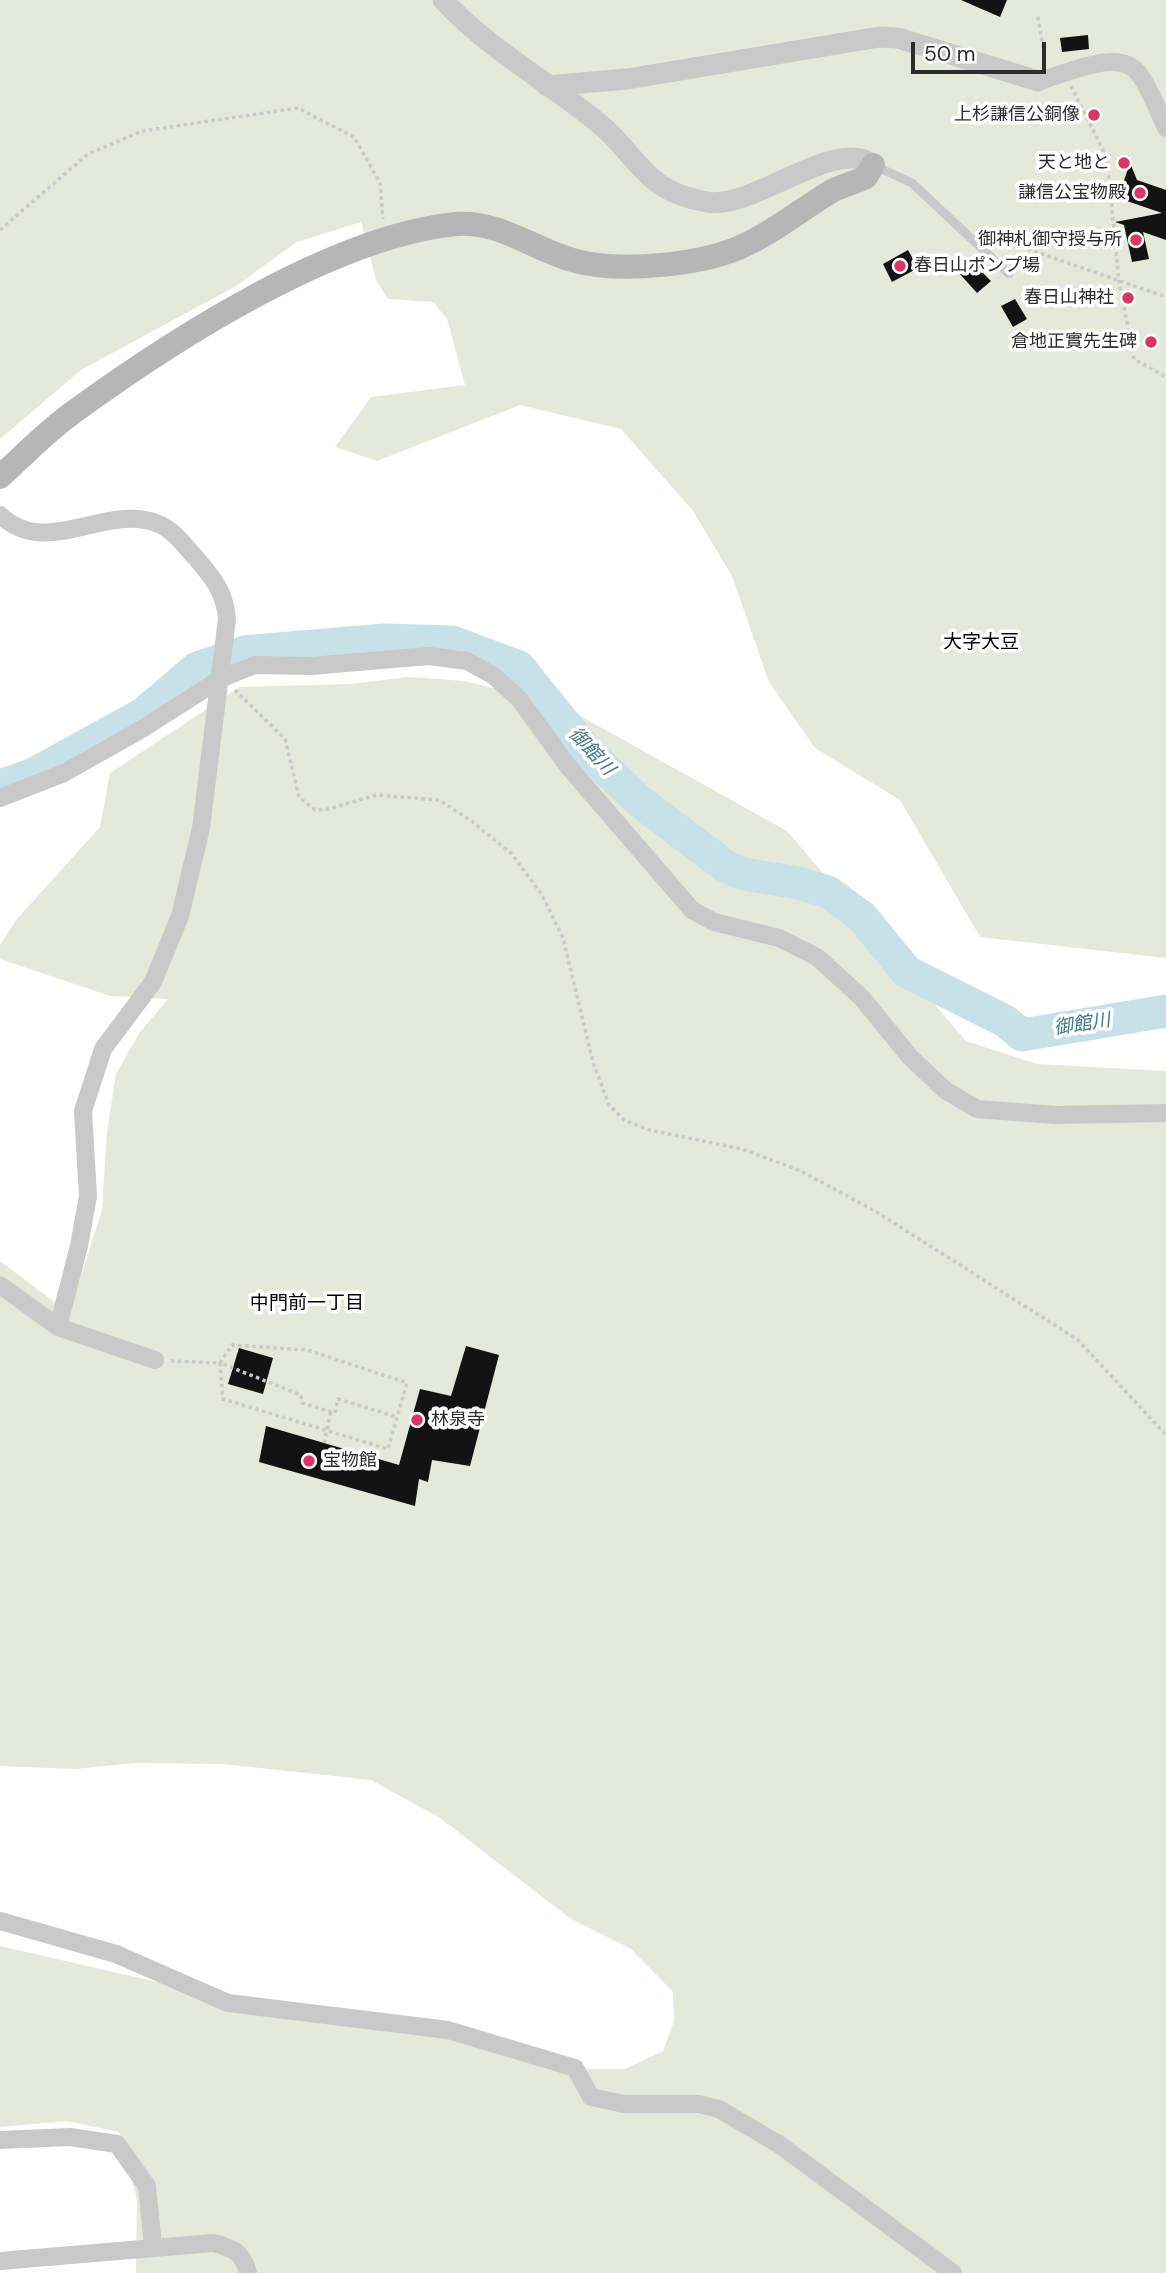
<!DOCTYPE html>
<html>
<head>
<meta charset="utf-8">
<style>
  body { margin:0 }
  #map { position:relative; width:1166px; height:2273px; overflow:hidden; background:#fff; font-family:"DM Sans",sans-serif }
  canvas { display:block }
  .scale { position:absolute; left:911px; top:42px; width:135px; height:32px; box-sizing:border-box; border:4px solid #2c2c2c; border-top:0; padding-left:9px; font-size:21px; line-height:24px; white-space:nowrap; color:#2c2c2c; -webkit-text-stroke:5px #fff; paint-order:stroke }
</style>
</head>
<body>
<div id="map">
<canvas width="1166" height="2273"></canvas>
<div class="scale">50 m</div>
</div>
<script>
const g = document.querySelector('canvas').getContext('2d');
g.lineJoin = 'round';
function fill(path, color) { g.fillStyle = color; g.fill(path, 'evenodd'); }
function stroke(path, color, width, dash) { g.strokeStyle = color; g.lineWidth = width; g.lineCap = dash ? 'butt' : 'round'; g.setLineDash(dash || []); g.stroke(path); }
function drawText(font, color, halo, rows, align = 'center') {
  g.font = font + ' "DM Sans","Noto Sans JP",sans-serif'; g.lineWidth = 7; g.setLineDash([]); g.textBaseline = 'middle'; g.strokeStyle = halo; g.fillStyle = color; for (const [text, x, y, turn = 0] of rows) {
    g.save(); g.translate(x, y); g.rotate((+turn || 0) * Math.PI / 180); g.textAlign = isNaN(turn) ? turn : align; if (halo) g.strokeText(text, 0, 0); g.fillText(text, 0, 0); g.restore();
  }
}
fill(new Path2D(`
  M0,0H1166V958L980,937L900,800L815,748L769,682L732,576L693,511L621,429L520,405L377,461L335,447L371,397L465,385L447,319L433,302L388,299L376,280L361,222L297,242L236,286L81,370L0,439Z
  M410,677L464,681L557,703L787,831L966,1041L1037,1064L1166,1071V2273H136L137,2200L119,2132L66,2121L0,2127V1946L314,2018L456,2038L547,2069H625L663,2051L674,2021L673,1992L631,1949L571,1919L440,1818L371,1780L223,1764L135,1763L75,1769L0,1766V1261L69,1313L102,1210L107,1132L116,1074L140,1032L168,999L110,996L0,959V945L17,919L100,827L110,773L240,687L350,684Z`), '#e5e9d9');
stroke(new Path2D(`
  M0,786L34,774L143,714L197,668L244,652L384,640L452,642L519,667L585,749L638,800L725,866L743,874L799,883L828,892L862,917L907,972L1005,1021L1022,1035L1166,1011`), '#c6e1e8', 33);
fill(new Path2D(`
  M961,0H1007L1000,17Z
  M1088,35L1089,49L1062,52L1060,38Z
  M1130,163L1137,180L1166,190V240L1143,232L1149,259L1132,262L1124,225L1115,222L1162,213L1118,198Z
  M908,250L918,268L892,282L883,264Z
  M977,257L986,268L982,272L991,281L977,293L959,273Z
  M1015,299L1027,319L1013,327L1001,306Z
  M466,1346L499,1355L470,1466L432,1460L428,1482L419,1479L415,1506L259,1462L266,1426L399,1465L420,1389L451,1396Z
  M239,1348L273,1358L263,1394L228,1384Z`), '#131313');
stroke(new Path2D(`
  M1038,17L1045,59
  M1071,86L1107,158L1119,282L1134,359L1166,377
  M0,230L88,154L142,131L298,108L354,137L380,183L383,219
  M988,235L1166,297
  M235,690L285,739L299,797L315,810L329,809L376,795L439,800L470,820L511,853L542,895L563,938L593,1062L609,1105L624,1120L650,1130L742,1149L801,1171L875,1211L1078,1340L1166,1435
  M171,1361L220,1363L232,1345L307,1350L407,1383L388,1449L223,1399L220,1363L301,1395L302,1403L335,1413L338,1399L397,1417
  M324,1443L331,1411`), '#c9c9c9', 3.5, [3.5, 3.5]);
stroke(new Path2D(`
  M875,166L912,183L1009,274`), '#c9c9c9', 9);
stroke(new Path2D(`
  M1038,81C1066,75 1119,46 1139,74C1151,90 1158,111 1166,128
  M0,515C47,559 103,504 156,523C173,529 184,545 196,558C213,578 225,592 227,619L201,828L180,916L153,982L103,1049L83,1111L88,1196L79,1246L58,1327
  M0,798L64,773L142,729L222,678L255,665L311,666L429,656L467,661L494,676L520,700L567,765L692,910L714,922L779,938L817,957L862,998L910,1057L945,1090L977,1109L1055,1115L1166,1113
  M0,1285L58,1327L155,1360
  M0,1921L116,1954L228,2003L448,2030L575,2068L591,2097L624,2104H699L719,2109L780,2145L953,2273
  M0,2140L70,2137L117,2144L147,2186L153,2246
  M0,2261L213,2243C233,2248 243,2252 248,2273`), '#c9c9c9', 18);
stroke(new Path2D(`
  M443,0C489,50 551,83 602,126C622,142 637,168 658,183C671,193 691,199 707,202C752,211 836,135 873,165
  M547,86L627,79L879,37L898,38L1038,81`), '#c9c9c9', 21);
stroke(new Path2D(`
  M0,477C24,455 48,430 75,411C174,339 334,236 456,224C499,220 536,251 576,261C620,273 706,265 747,244C777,230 803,208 832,191C843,185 855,183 866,177L873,165`), '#b6b6b6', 24);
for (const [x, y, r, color] of [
  [1094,115,7,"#d93763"],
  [1124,163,7,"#d93763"],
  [1140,193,7,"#d93763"],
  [1136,240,7,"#d93763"],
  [900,266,7,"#d93763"],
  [1128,298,7,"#d93763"],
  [1151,342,7,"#d93763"],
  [417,1420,7,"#d93763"],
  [309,1461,7,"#d93763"]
]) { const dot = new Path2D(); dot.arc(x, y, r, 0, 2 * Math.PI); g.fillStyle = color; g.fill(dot); stroke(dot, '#fff', 2.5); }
drawText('18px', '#2c2c2c', '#fff', [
  ["上杉謙信公銅像",1080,115],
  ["天と地と",1110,163],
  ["謙信公宝物殿",1126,193],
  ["御神札御守授与所",1122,240],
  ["春日山ポンプ場",914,266,"left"],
  ["春日山神社",1114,298],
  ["倉地正實先生碑",1137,342],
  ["林泉寺",431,1420,"left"],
  ["宝物館",323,1461,"left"]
], 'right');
drawText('19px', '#000', '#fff', [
  ["大字大豆",981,643],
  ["中門前一丁目",307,1304]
]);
drawText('italic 19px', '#407a87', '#fff', [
  ["御館川",591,752,47],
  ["御館川",1082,1025,-9]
]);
</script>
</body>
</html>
